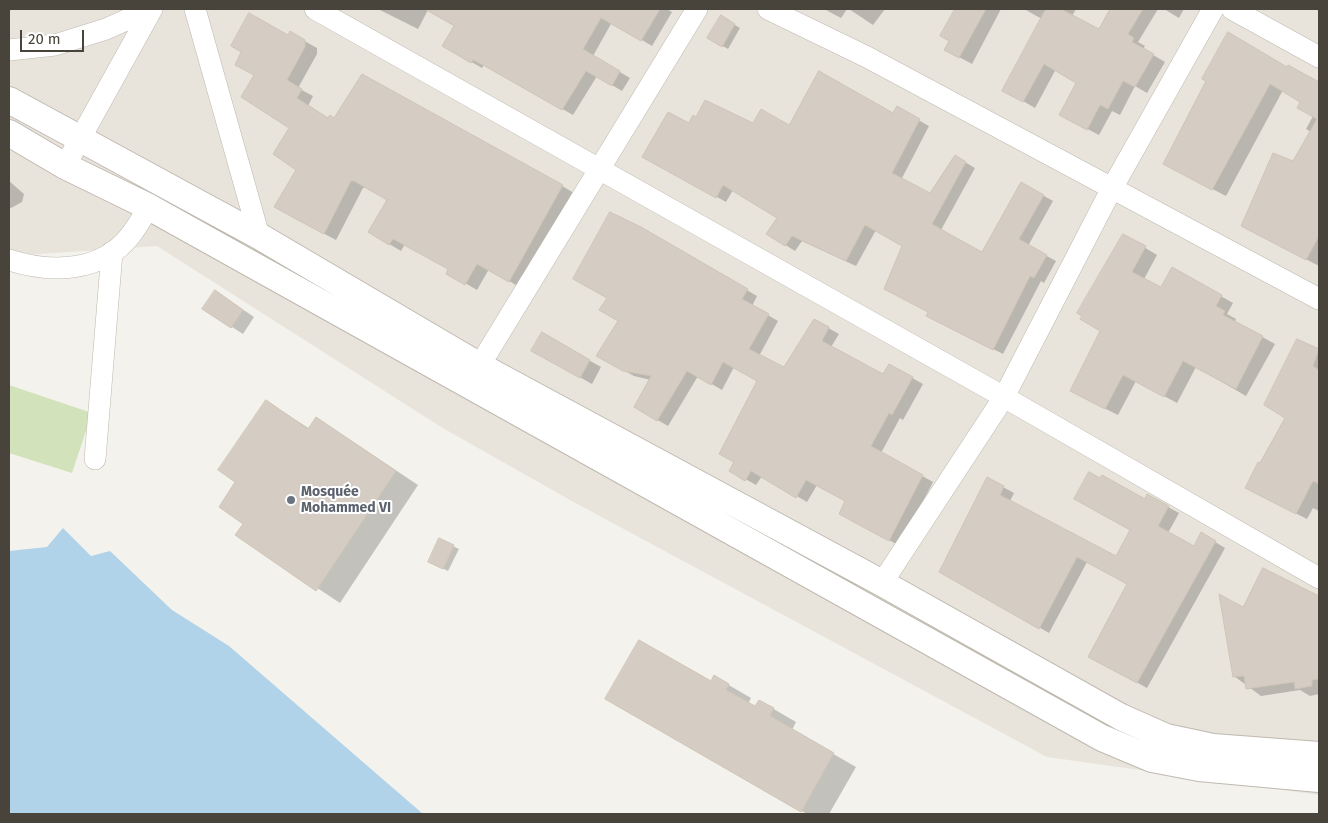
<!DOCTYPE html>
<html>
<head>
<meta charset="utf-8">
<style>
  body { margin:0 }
  #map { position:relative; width:1328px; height:823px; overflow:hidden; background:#f4f2ec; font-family:"Fira Sans",sans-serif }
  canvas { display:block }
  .frame { position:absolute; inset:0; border:10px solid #48433b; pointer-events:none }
  .scale { position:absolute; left:20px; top:30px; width:64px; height:22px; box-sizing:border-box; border:2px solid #48433b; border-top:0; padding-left:6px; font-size:15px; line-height:18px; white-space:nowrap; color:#48433b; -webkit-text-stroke:4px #fff; paint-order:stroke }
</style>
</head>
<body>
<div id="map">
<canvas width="1328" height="823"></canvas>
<div class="frame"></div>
<div class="scale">20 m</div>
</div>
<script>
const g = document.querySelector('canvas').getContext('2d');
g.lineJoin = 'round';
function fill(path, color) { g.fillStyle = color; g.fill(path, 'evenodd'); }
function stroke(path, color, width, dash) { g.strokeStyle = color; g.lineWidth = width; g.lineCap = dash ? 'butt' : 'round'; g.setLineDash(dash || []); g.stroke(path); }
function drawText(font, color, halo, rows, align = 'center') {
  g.font = font + ' "Fira Sans",sans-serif'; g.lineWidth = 4; g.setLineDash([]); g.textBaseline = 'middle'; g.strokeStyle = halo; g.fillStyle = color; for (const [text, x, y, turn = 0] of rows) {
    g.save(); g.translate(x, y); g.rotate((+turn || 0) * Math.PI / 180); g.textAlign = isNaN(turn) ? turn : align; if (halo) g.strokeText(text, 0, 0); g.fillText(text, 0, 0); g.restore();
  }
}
fill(new Path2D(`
  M9,9H1319V795L1047,757L570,500L441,427L157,246L9,256Z`), '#e8e3db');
fill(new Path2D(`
  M9,385L92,413L72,473L9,453Z`), '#d2e3bb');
fill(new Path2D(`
  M63,528L91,556L110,551L172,610L229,646L423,814H9V551L47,547Z`), '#b1d3e9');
fill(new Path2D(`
  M378,9H667L672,12L652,46L612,22L593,56L630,78L622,91L597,76L573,115L495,70L484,65L482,68L444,46L455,25L428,10L418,29Z
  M824,9H847L841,18Z
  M849,9H885L873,25Z
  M956,9H1001L972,64L946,50L951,41L942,36Z
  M1024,9H1076L1072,16L1099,31L1112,9H1158L1138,42L1145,46L1143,49L1165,62L1147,93L1135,86L1120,115L1112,111L1099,135L1072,121L1078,82L1056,69L1035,108L1004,90L1042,19Z
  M1164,9H1184L1179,18Z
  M721,17L740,28L728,49L709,38Z
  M290,33L317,48V54L298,88L313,96L308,106L329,119L562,186L574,193L521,288L489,269L477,290L448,273L450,269L405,244L401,251L369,232L388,199L367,187L363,188L336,240L287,214L298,169L291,127L242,96Z
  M1289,67L1319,83V266L1256,233L1311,132L1306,129L1313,116L1301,101L1283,90L1226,196L1164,164Z
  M897,108L929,126L901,180L930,195L956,157L975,168L941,230L982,253L1021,183L1053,201L1028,246L1056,261L1044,283L1041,281L1003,354L938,321L930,312L904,246L876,230L856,266L802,241L795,251L768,234L778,217L733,190L726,202L644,156L689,125L789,126L893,115Z
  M9,181L24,194L22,202L11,208L9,207Z
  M640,228L757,296L752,306L778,321L759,356L784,369L814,320L839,334L831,347L883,376L889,365L923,384L903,420L900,418L881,453L933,482L900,546L841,514L847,501L817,485L807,502L762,476L756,485L731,471L736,462L759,380L734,367L722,390L698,376L668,426L635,407L651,380L634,376L598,356L619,320L608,297Z
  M1124,235L1157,255L1144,279L1162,289L1173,269L1233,303L1227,314L1236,319L1235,322L1275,344L1246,396L1196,367L1177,403L1136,381L1118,415L1084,398Z
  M226,298L254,317L243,334L204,309Z
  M542,334L601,367L592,384L544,357Z
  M1298,341L1319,351V511L1313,508L1307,519L1257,494L1260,464L1286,417Z
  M266,401L310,429L317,418L418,485L340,603L237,535L245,523L237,481Z
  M988,479L1014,493L1010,501L1117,557L1148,496L1179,513L1168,533L1194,548L1202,534L1225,548L1147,688L1100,662L1128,584L1087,562L1049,633L941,571Z
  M440,540L459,549L448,571L435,564Z
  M1264,570L1319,597V694L1310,696L1300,690L1261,696L1234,676L1243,609Z
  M715,677L751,698L748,704L756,708L760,701L796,722L792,730L856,767L829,814H807L607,699L712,683Z`), '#0003');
const building = new Path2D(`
  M425,9H660L641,41L601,18L583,49L620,71L612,86L586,71L562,110L483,65L473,60L471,63L442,46L454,26Z
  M955,9H986L959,58L944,50L949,41L940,36Z
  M1046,9H1061L1099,29L1110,9H1143L1128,34L1134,38L1132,42L1154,54L1135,87L1123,81L1108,109L1100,105L1087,130L1059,115L1076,83L1044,64L1023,102L1002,91Z
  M249,13L288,35L290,31L305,40V47L287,80L302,89L297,98L328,118L330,115L334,118L362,74L563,185L509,282L477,264L465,285L446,274L448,269L393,239L389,245L368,232L387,200L354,181H351L324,234L274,207L296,170L273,154L289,128L241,97L254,75L235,65L241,52L231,46Z
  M721,15L735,24L722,47L707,38Z
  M1228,32L1287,67L1288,65L1319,82V236L1306,260L1241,226L1273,153L1293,161L1317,119L1297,108L1300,102L1270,84L1212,190L1163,164L1206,81L1202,79Z
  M819,71L893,113L897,106L920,119L892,173L930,193L955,155L966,162L932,224L951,235L982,252L1021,182L1044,195L1019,239L1047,255L1034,278L1030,276L993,350L926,316L928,312L884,289L902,246L865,225L846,261L792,236L785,246L766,234L777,218L723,185L716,198L642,157L668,112L689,123L693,115L696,117L705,100L753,123L761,109L789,125Z
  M610,212L641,227L748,289L742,299L769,314L749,349L784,367L814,319L829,327L822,341L883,374L889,364L913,377L892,415L889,413L871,446L923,475L889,541L839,514L845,501L806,480L796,498L751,471L745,481L729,471L734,462L719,454L757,381L723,362L711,385L687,371L657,421L634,407L651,376L623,371L596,356L618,321L599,310L607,298L573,279Z
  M1123,234L1146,246L1132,272L1161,287L1172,267L1222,295L1216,306L1225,311L1223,315L1263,336L1236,389L1183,361L1164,397L1123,375L1105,409L1070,391L1100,331L1080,319L1082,316L1077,313Z
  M215,290L243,310L231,328L202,309Z
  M542,332L590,360L580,378L531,351Z
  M1297,339L1319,349L1313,366L1319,370V484L1313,481L1296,514L1245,488L1258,462L1260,463L1285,418L1264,405Z
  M266,400L308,429L316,417L396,471L316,591L235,535L243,524L219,507L235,482L218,470Z
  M1089,472L1100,478L1102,475L1145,499L1147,494L1169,506L1158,526L1194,546L1201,532L1216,541L1137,683L1088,657L1127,584L1077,557L1039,629L939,572L987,477L1004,486L1000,495L1116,556L1130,530L1074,499Z
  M439,538L454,545L443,569L428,562Z
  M1263,568L1319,596V679L1312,680V686L1295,689L1294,682L1246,689L1244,676L1233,677L1219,594L1243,607Z
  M639,640L711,681L714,675L729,684L726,690L755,706L759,700L774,708L770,716L834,753L801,812L605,699Z`);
fill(building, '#d5cdc3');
stroke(building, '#cfc5b7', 1);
const minor = new Path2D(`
  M195,9L259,236
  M315,9L1004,397L1319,578
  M768,9L867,57L1319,299
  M1232,9L1319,57
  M9,50L55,45L106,29L151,9
  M65,166L152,9
  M9,260C50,273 101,273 130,236C137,227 143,216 149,207
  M472,378L697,9
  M95,459L112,252
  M882,583L1004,397L1111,190L1213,9`);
const tertiary = new Path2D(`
  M9,100L259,236L480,366L882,583L1121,717L1166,737L1213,747L1319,755
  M9,133L65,166L149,207L1102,738L1152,759L1199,768L1319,779`);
stroke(minor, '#bfb9b0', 22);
stroke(tertiary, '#bfb9b0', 28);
stroke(minor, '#fff', 21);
stroke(tertiary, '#fff', 26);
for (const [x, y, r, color] of [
  [291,500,5,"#6b7280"]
]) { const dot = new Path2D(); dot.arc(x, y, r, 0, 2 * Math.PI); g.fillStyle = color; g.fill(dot); stroke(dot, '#fff', 2); }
drawText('bold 14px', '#5b616d', '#fff', [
  ["Mosquée",301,492],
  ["Mohammed VI",301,508]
], 'left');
</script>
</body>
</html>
